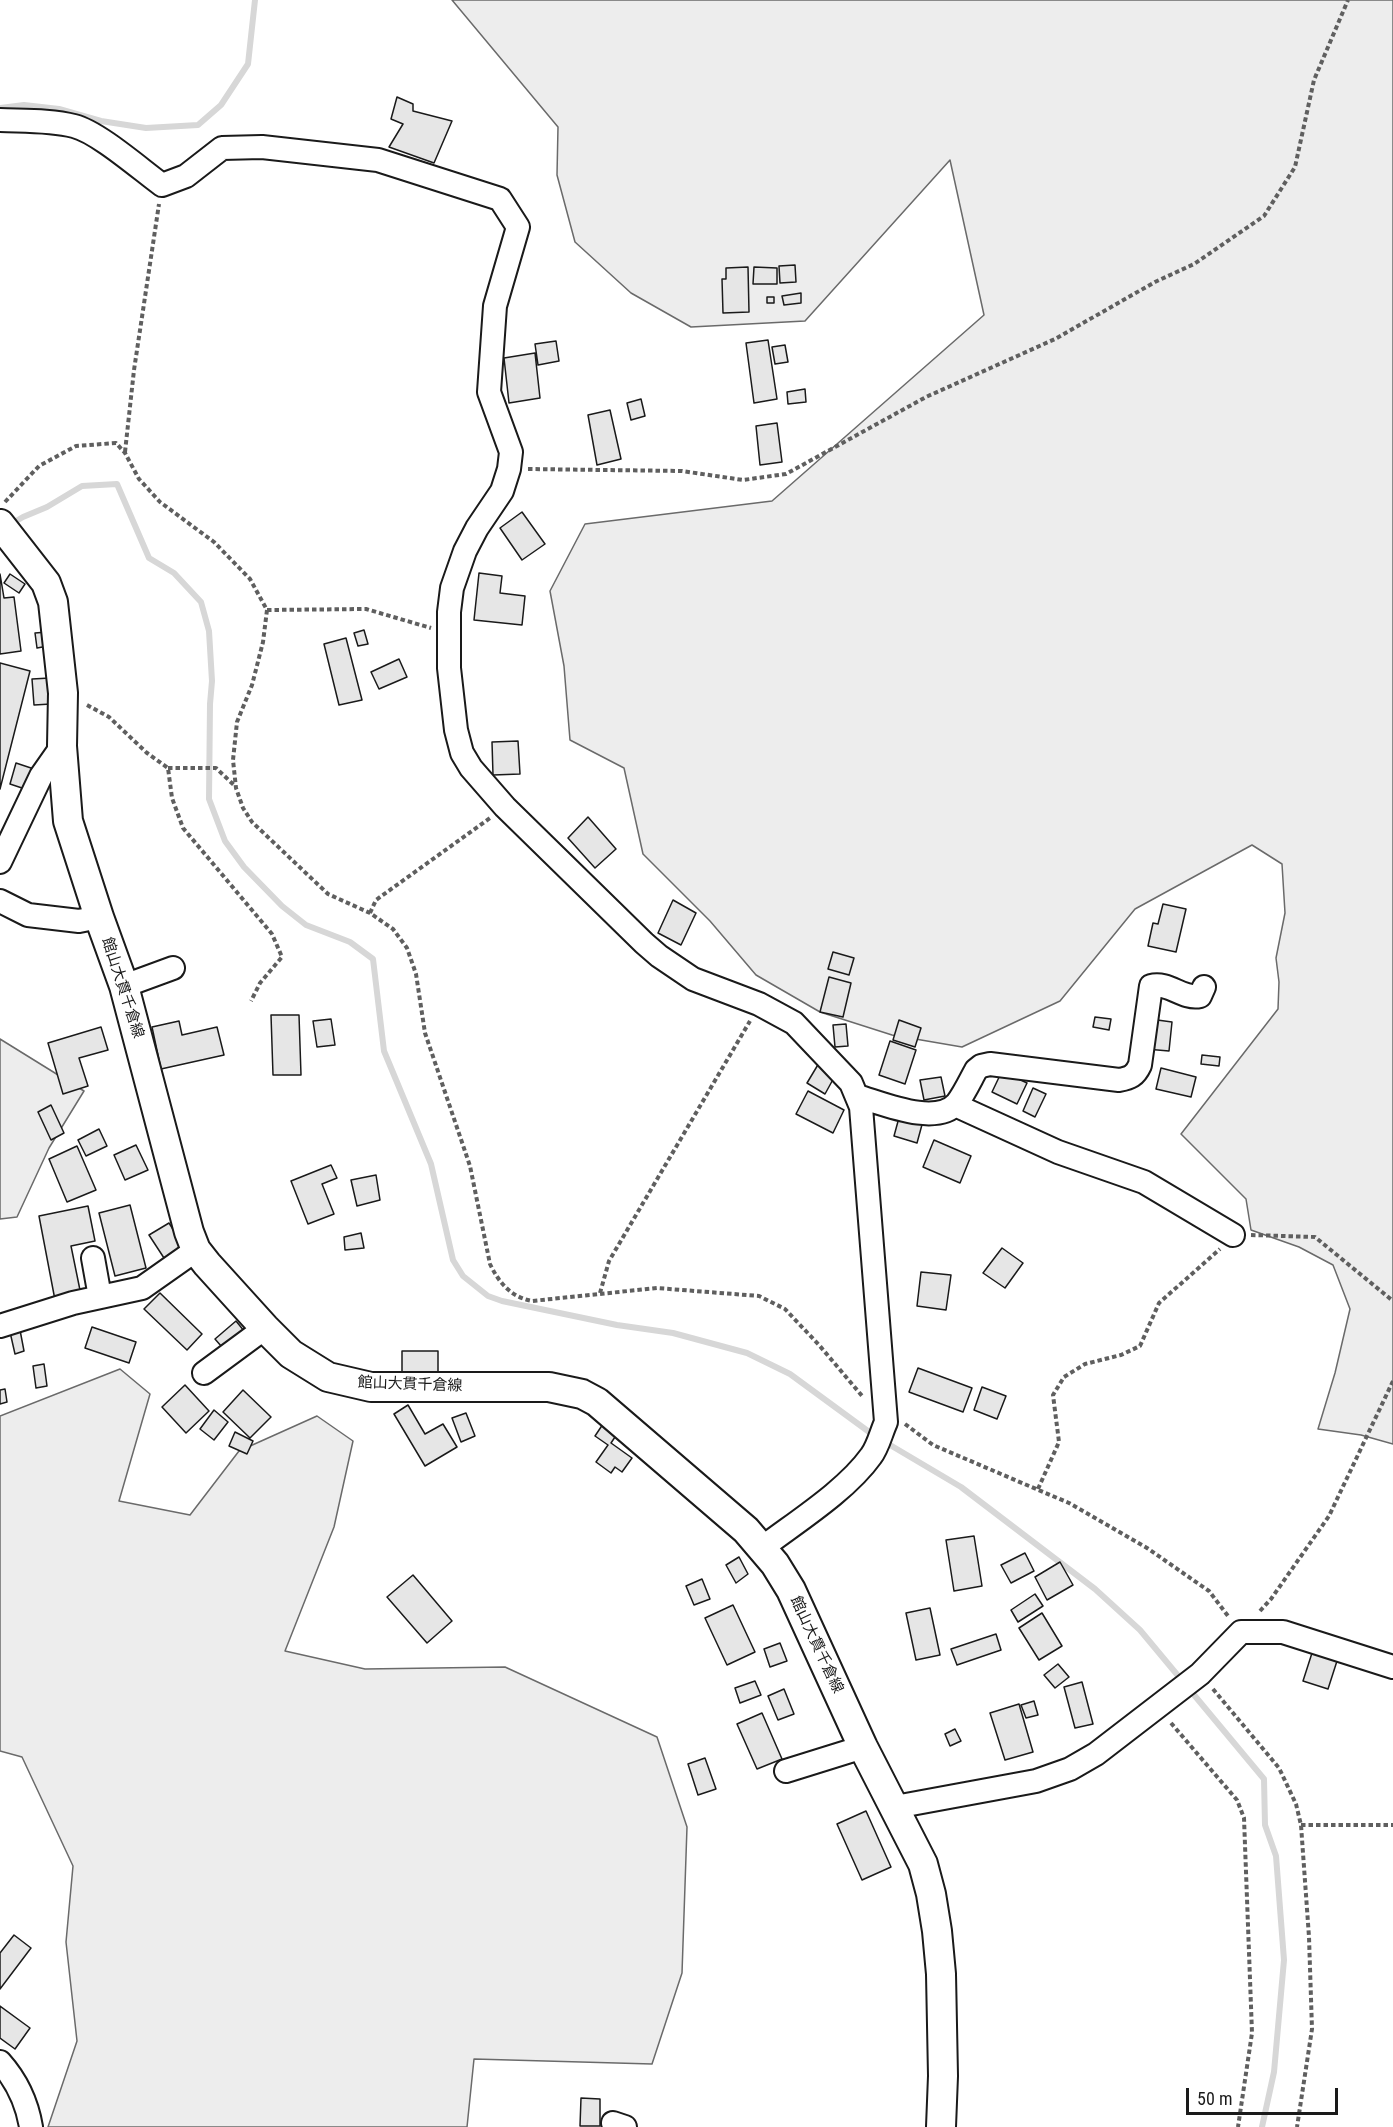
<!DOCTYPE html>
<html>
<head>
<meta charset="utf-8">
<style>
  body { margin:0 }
  #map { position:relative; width:1393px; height:2127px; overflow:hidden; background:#fff; font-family:"Roboto Condensed",sans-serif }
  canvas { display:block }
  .scale { position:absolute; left:1186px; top:2088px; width:152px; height:27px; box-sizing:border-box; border:3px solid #1a1a1a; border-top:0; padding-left:8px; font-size:18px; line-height:21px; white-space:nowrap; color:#1a1a1a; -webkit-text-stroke:4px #fff; paint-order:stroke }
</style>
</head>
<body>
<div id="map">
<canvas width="1393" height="2127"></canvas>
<div class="scale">50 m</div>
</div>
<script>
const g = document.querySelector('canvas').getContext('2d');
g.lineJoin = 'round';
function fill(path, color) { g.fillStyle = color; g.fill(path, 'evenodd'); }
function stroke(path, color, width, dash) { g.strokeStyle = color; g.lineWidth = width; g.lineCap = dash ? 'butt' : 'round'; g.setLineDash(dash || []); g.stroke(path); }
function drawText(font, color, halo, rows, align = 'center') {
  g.font = font + ' "Roboto Condensed","Noto Sans JP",sans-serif'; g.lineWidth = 4.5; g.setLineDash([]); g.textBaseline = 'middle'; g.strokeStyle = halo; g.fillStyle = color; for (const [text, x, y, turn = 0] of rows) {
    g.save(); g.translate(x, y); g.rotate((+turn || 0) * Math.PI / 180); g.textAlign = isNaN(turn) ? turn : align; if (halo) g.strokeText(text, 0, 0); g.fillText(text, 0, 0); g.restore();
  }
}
const built = new Path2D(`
  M452,0H1393V1444L1361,1435L1318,1429L1335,1373L1350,1309L1333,1265L1299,1247L1251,1230L1246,1199L1181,1134L1278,1009L1279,982L1276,958L1285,913L1282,864L1252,845L1135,909L1060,1001L962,1047L892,1035L820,1012L756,975L710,921L643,854L624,768L570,740L564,666L550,591L585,524L772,501L984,315L950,160L805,321L691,327L631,293L575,242L557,175L558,127Z
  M0,1039L84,1091L49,1148L17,1217L0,1219Z
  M120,1369L150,1394L119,1501L190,1515L239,1451L317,1416L353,1441L334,1527L285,1651L365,1669L505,1667L657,1737L687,1827L682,1973L652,2064L474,2059L467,2127H48L77,2041L66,1942L73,1866L22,1757L0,1751V1416Z`);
fill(built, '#ededed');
stroke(built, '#6a6a6a', 1.5);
stroke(new Path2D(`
  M0,108L24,105L59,109L101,121L146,128L198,125L221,105L248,64L255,0
  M11,524L23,517L47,507L82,486L117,484L149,558L174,573L201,602L209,631L212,681L210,704L209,799L225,841L244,867L282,906L306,925L350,942L373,959L384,1051L431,1164L453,1260L463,1276L488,1296L502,1301L617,1325L673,1333L747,1353L790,1374L876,1437
  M885,1442L961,1487L1095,1589L1140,1630L1264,1779L1265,1825L1276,1856L1284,1960L1274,2072L1262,2127`), '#d7d7d7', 6);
const building = new Path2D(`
  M397,97L413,104V111L452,121L434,163L389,147L403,124L391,119Z
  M795,265L796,282L780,283L779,266Z
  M748,267L749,312L723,313L722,279H726V268Z
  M754,267L777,268V284H753Z
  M801,293V303L784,305L782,296Z
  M767,297H774V303H767Z
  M768,340L777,399L754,403L746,343Z
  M556,341L559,361L538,365L535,344Z
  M785,345L788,362L775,364L772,347Z
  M535,353L540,398L509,403L504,358Z
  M805,389L806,402L788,404L787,392Z
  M641,399L645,416L631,420L627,403Z
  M610,410L621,459L597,465L588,415Z
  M777,423L782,462L760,465L756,426Z
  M522,512L545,544L522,560L500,528Z
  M479,573L502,576L500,593L525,596L522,625L474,620Z
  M0,574L4,598L14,597L21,651L0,654Z
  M10,574L25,584L19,593L4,583Z
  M364,630L368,644L358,646L354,633Z
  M47,632L48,646L37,648L35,633Z
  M346,638L362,700L339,705L324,644Z
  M399,659L407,677L379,689L371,672Z
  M0,663L30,671L0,789Z
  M50,678L51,704L34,705L32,679Z
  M518,741L520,774L493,775L492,742Z
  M16,763L34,769L28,790L10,784Z
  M588,817L616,849L595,868L568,838Z
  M673,900L696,913L681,945L658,933Z
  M1163,904L1186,909L1176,952L1148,946L1153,923L1158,924Z
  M833,952L854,958L849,975L828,969Z
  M829,977L851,983L843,1017L820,1012Z
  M271,1015H299L301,1075H273Z
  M1095,1017L1111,1019L1109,1030L1093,1027Z
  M331,1019L335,1045L317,1047L313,1021Z
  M1150,1019L1172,1022L1169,1051L1146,1049Z
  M899,1020L921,1028L915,1047L893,1040Z
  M179,1021L182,1035L217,1027L224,1055L161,1069L152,1027Z
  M846,1024L848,1046L835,1047L833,1025Z
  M101,1027L108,1050L79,1058L88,1086L63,1094L48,1043Z
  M890,1041L916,1050L905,1084L879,1075Z
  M1202,1055L1220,1057L1219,1066L1201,1064Z
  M819,1063L836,1074L825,1094L807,1083Z
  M1161,1068L1196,1077L1191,1097L1156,1089Z
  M1002,1071L1027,1083L1017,1104L992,1092Z
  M941,1077L945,1096L924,1100L920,1080Z
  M1033,1088L1046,1094L1035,1117L1023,1111Z
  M808,1091L844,1110L833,1133L796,1114Z
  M51,1105L64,1133L51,1140L38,1112Z
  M900,1114L923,1121L917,1143L894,1136Z
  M99,1129L107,1146L86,1156L78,1140Z
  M934,1140L971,1156L960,1183L923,1167Z
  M136,1145L148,1170L125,1180L114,1155Z
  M77,1146L96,1190L67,1202L49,1159Z
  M331,1165L337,1178L322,1184L334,1214L308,1224L291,1181Z
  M376,1175L380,1200L357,1206L351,1180Z
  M130,1205L146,1268L115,1276L99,1213Z
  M88,1206L95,1241L71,1246L81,1295L55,1300L39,1216Z
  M169,1223L183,1245L164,1258L149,1235Z
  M361,1233L364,1248L345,1250L344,1237Z
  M1002,1248L1023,1263L1005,1288L983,1273Z
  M921,1272L951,1275L946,1310L917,1306Z
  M160,1293L202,1334L187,1350L144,1309Z
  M236,1321L249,1337L228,1354L215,1339Z
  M92,1327L136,1342L129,1363L85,1348Z
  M20,1330L24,1351L15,1354L10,1332Z
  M402,1351H438V1372H402Z
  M44,1364L47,1386L36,1388L33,1366Z
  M918,1368L972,1388L963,1412L909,1392Z
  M185,1385L209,1411L186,1433L162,1407Z
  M982,1387L1006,1396L997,1419L974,1410Z
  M5,1389L7,1402L0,1404V1390Z
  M243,1390L271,1417L250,1438L223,1412Z
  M408,1405L425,1434L443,1424L457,1447L425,1466L394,1414Z
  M214,1410L228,1422L214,1440L200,1429Z
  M466,1413L475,1436L461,1442L452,1418Z
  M603,1424L617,1434L611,1443L632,1458L622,1472L615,1467L611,1473L596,1462L608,1445L595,1436Z
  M235,1432L253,1441L247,1454L229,1446Z
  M974,1536L982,1586L954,1591L946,1540Z
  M1025,1553L1034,1571L1011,1583L1001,1565Z
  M739,1557L748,1574L736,1583L726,1565Z
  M1060,1562L1073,1585L1047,1600L1035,1577Z
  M413,1575L452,1621L427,1643L387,1597Z
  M702,1579L710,1599L694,1605L686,1586Z
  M1035,1594L1043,1606L1018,1622L1011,1610Z
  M733,1605L755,1652L727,1665L705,1618Z
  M930,1608L940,1655L916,1660L906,1613Z
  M1042,1613L1062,1646L1039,1660L1019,1628Z
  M996,1634L1001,1650L957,1665L951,1649Z
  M780,1643L787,1661L770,1667L764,1649Z
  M1312,1653L1337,1661L1328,1689L1303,1681Z
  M1058,1664L1069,1677L1055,1688L1044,1675Z
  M755,1681L761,1695L740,1703L735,1688Z
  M1082,1682L1093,1724L1075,1728L1064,1687Z
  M784,1689L794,1714L778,1720L768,1696Z
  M1034,1701L1038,1715L1026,1718L1021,1705Z
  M1019,1704L1033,1752L1005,1760L990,1713Z
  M762,1713L782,1759L757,1769L737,1724Z
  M955,1729L961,1741L950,1746L945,1734Z
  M705,1758L716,1789L698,1795L688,1764Z
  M866,1811L891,1867L862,1880L837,1824Z
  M14,1935L31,1948L0,1989V1953Z
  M0,2006L30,2028L15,2049L0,2038Z
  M581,2098L600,2099V2126H580Z`);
fill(building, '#e6e6e6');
stroke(building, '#1a1a1a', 1.5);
const minor = new Path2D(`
  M0,120C24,121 51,120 74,126C98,132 140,169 162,185L186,176L222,148L262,147L378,160L500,199L518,227L495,306L489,392L511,452L509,469L502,491L477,528L465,551L452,588L449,612V668L456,730L462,753L471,768L505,807L644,943L659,956L693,979L759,1004L794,1023L851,1083L861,1107L886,1422C881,1433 878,1447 871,1456C846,1491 796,1522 762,1548
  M0,862L41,776L62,746
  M0,901L28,915L79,921L99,917
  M124,986L173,968
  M857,1096C882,1103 936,1127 957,1103C964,1094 970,1081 976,1070L981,1066L990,1064L1119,1080C1130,1078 1135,1076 1140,1065L1151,986C1168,981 1183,1000 1200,996L1204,987
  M955,1105L1058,1152L1144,1182L1233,1235
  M93,1258L100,1297
  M0,1326L73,1303L142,1288L196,1250
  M204,1373L265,1328
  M786,1771L863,1747
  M895,1807L1036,1781L1070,1769L1096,1754L1200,1674L1241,1632H1283L1393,1667
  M0,2062C17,2081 27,2103 31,2127
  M613,2123L625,2127`);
const major = new Path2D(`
  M0,524L46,583L53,602L63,693L62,746L68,821L99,917L124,986L189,1232L196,1250L207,1264L265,1328L291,1354L328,1377L371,1387H549L582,1394L597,1402L746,1530L775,1564L791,1590L863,1747L923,1864L931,1894L937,1931L941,1974L943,2076L941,2127`);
stroke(minor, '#1a1a1a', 26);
stroke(major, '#1a1a1a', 32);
stroke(new Path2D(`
  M125,452L134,370L159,204
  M528,469L682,471L743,480L786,474L926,397L1055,339L1155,282L1194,264L1264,216L1295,167L1314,80L1348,0
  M5,502L39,466L76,446L116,443L125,453L139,479L160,502L214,542L250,579L267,610L263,642L252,685L237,722L233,760L236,788L243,808L252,822L328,894L370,913L393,929L407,948L416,974L425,1033L470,1166L490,1264C499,1283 511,1297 532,1301L657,1288L759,1296L785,1309L819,1345L863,1397
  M267,610L366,609L431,628
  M87,705L109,717L147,753L168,768L172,798L183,828L272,934L282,957L260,983L251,1001
  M168,768H216L236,787
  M370,913L376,900L490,818
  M1251,1235L1315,1237L1393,1301
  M600,1293L609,1261L750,1021
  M905,1424L933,1445L1069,1503L1147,1548L1209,1591L1228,1616
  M1038,1489L1059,1442L1053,1395L1064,1377L1085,1364L1121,1355L1140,1346L1159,1303L1220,1249
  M1260,1611L1271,1599L1329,1516L1393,1381
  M1213,1689L1279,1768L1296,1804L1301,1825L1309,1937L1312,2029L1297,2127
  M1171,1723L1237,1800L1244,1818L1252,2033L1238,2127
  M1301,1825H1393`), '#5f5f5f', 4, [4.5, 3]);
stroke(minor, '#fff', 22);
stroke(major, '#fff', 28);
drawText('15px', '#1a1a1a', '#fff', [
  ["館山大貫千倉線",122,988,72],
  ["館山大貫千倉線",410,1385,2],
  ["館山大貫千倉線",816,1645,65]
]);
</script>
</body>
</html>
